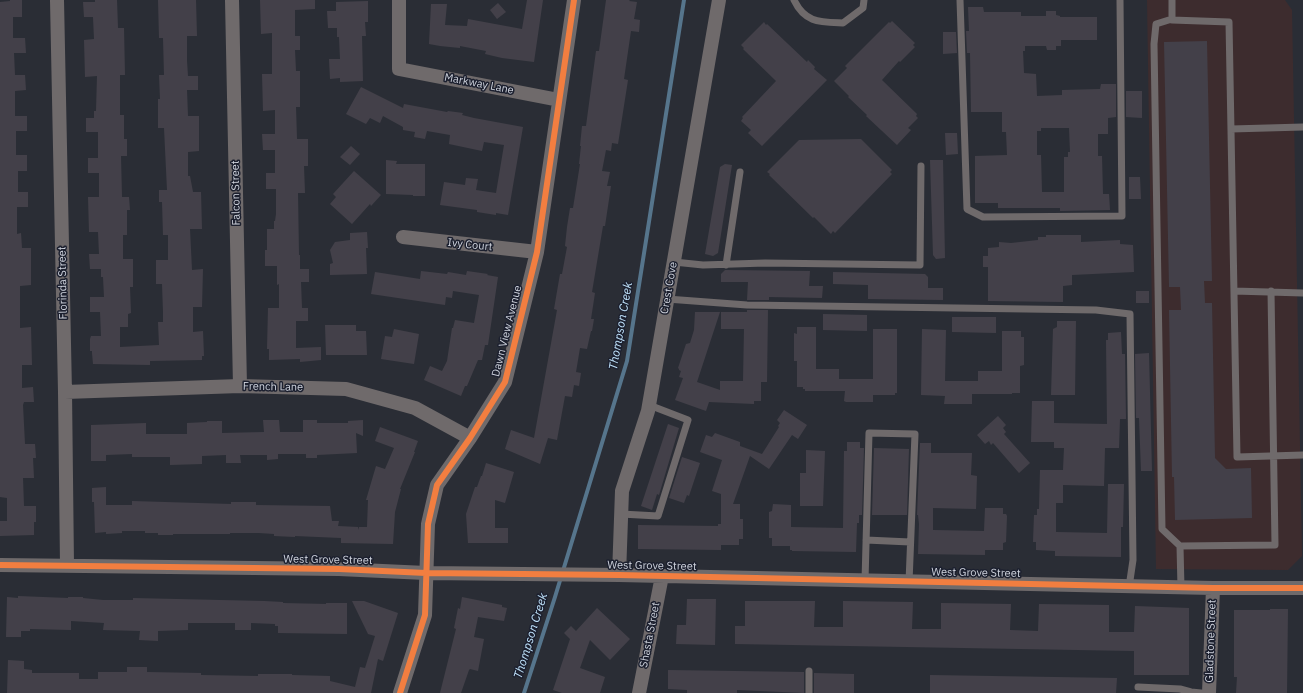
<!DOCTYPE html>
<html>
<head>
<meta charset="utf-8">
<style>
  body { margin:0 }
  canvas { display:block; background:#2a2d35 }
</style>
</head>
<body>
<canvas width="1303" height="693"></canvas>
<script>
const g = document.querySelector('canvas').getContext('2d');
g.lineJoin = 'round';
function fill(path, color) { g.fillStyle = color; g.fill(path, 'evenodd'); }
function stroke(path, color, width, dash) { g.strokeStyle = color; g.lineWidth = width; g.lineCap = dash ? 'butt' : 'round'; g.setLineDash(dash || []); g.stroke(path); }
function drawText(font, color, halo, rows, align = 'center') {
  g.font = font + ' "IBM Plex Sans",sans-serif'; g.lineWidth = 3; g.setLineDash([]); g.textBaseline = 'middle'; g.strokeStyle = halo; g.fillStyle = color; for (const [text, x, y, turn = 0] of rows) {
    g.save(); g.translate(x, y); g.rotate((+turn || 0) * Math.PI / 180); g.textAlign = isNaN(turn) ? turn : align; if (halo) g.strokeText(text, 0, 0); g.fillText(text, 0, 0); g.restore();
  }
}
fill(new Path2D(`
  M1147,0H1285L1292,10L1302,556L1288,570L1156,569Z`), '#3d2c2e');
stroke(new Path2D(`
  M524,693L555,597L627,361L684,0`), '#56758c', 4);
fill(new Path2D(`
  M10,0H22V17H13V38H25L26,53H14L15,75H25L26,90L15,91V116H27V131H16V155H27V171H18V192H28V207H17V234L21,233L22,248H31V285L20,286V328L31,327L32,365H22V388L33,387L34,402H24L23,405L25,444H35L36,458H33L34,478H23L24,506H36V522H34V535L0,536V521H7V498L0,497V2L10,1Z
  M95,0H117L118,28H124L125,75H120V115H124V139H127V156H121L122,197H129L130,210H127V235H123V259H133V287H130L131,313L128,314V327H120V347L159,345L158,322H163V312L162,284H156V260H168V235H163L162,202H159V190H167L164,128H158V99H160L159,75H164L163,38H159L158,0H196L197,36H187V61L188,76H198V90H187L188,116H199V151L188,152V176H190L193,192H201L202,229H190L192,270L203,269L202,307H193V332L203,331L204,356H202V360L150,361V365L93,364L92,353V351H90V339L91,336H101L100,312H90V297H104L103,277H101V269H90L89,254H99L98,232H89L88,197H99V173H88V158H98V132H86V118H94V111H96L97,76L85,77L84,40L94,39L93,17H84L83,2H95Z
  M260,0H315V9L295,10V36H300V50H295L296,71H300V107H296L297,139H308V166H304L305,193H298L299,255H300V269H309V282H301L302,308H308V321H296V348L321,347V360L300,362V359L269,360V349H267L268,308H279V284L277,285V266H265V250H267V229H274V221H275L276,214V189H266V173H275V150H263L262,134H275V110L263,111L262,74H272V33L261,34Z
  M527,0H543L534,62L502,58L485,54L486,51L460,46V48L440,46L429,44L431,4H447L445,25L467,26L468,19L522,29Z
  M606,0H630L629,1L637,2L634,19L640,20L639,32L631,31L624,79L628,80L618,144L612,143L611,151L606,150L602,171L610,172L607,186H611L605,226H603L592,292L595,293L591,319H594L592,331H591L587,349L580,348L576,372L581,373L579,386L574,385L572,397L565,396L557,440L548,438L540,464L505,449L511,430L534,438L557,310L554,309L560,274H562L567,247L565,246L567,227L570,208H573L580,164H579L581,146H580L582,126H586L596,51H599Z
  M368,1V22H365L366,36H362L363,81L340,82V78L330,79L329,59H340L339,37H337V28H328L327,11H336V2Z
  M498,3L506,12L497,19L490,10Z
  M968,7H983L984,12H1021V16H1046V11H1056V15L1060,16V17H1097V40H1061V46H1056V50H1047L1046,46H1025V51H1023L1024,73L1036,74L1037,96L1062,95V90L1100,89L1101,84H1116V117L1108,118V134H1098V156H1102L1103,194H1109L1110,210L1060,211V208H998V203H975V156L1007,155L1006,132H1002V112H971L970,53H967L966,31H969ZM1041,128H1069L1070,152H1068V157H1064V192H1042L1041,155H1037V131H1041Z
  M892,21L915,43L913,45L915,47L900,62L899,61L882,80L917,114L916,116L918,118L908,128L911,130L897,145L866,116L867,115L848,97L849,96L834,81L847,68L845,66L889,22L890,23Z
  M764,22L766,25L767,24L807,62L808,60L815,67L814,69L827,80L762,146L748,133L751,130L741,121L743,118L742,117L776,81L743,49L744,48L741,45Z
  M943,32H956L957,53L943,54Z
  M1207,41L1212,281H1204L1205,303H1212L1215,458L1226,469L1251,468L1252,518L1175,520L1174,477H1172L1169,310H1181L1180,287H1169L1164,42Z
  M361,87L403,108L404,104L447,112L448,111L463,113L462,115L474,118L523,127L508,215L496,213V215L477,212V210L440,205L444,182L465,185L466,178L478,179L476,190L496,193L504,145L484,142L482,151L449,144L450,135L427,131L425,139L414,137L415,132L403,130V127L383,116L380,123L370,118L366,124L346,114Z
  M1126,91H1142V118L1126,117Z
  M945,133H957L958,154L946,155Z
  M861,139L892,170L890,172L892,174L835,233L833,231L831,234L814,217L813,218L769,175L770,174L767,172L799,140Z
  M351,146L360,154L350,165L340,157Z
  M386,160L397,161L396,164H425V196H413V195L386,194Z
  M930,160H943L945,258L936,259L933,255Z
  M725,164L732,165L718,253L713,256L705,254L720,167Z
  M354,171L381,195L371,206L370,204L352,224L330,204L336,197L333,194Z
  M1129,177H1140L1141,199H1129Z
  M367,232L368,248H366L367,274L330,275V264L333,263L330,250L335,242L350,240V233Z
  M1046,235H1081V242L1120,240V244L1133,245L1134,272L1072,275V285L1063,286V302L988,301V267H983V256H988V248L999,247V242L1011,243L1038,240V237H1046Z
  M725,270L810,271L809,286H823L822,298L769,297V300H747L748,282H721V274Z
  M421,271L447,274L448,272L466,275L467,271L488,274L487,275L498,277L488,345H485L482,360H478L467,386H465L461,396L424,380L430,366L442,371L447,361L452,328H453L455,320L474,323L479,295L453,291L452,298L446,297L445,305L371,294L375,272L420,279Z
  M833,272L925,274L928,277V288H943V300L868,299V285L833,284Z
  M1136,291H1149V303H1136Z
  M747,310H768L767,382H761V401H754V404L709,402L706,411L675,400L683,378L679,377L681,371L679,370V369L678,368L686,344L690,343L694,330L695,312H720L697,382L720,390V381H743L744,329H721V312H747Z
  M823,314L867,315V331L823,330Z
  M952,317H996V333L952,332Z
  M1057,321H1076L1075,395H1051L1053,329L1057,327Z
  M325,325H356V331H366L367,355H326Z
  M797,327H816V369H839V379H873V329H897V393H895V395H873V402H846L844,401L845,391H805V389H803V387H797V361H794V333L797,334Z
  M394,329L419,334L414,364L381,359L385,336L392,337Z
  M922,329L946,330L945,381H978V371H1002V331H1021V337H1024V365L1020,366V393H1012V394H972V404H944L945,396L921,395Z
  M1121,332L1122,354H1125L1126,419H1120L1119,448H1105L1104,486L1063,485V503H1056V532L1107,533L1108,484H1124L1123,527H1121V557L1055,556V551L1036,550V542H1033L1034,515H1037V509H1039L1040,470H1063L1064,448H1054V442H1031L1032,401H1054V423L1107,424L1106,340H1108V333Z
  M1149,353L1152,471H1141L1139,418H1136L1135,354Z
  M784,410L807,425L798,439L792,435L769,469L750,456L733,504H740V519H743V539H739V545H721V550L638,549V525L718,526V524H721V494L712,491L722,460L700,452L706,435L712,437L715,433L740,442V446L762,454L779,427L778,426L780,423L777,420Z
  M998,416L1006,425L1003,428L1006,432L1004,434L1030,463L1019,473L993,443L991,445L989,441L985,444L977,435Z
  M263,420H279L280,432H303V420H317V423H348V421L363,420V436L356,433L357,453L317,455V458H306V454H278V459L267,460V455H240L241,463H226V455L202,456V464L170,465V457H132V454L106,455V461H91V425L146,423V434H187V423L207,422V421H222V433L264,432Z
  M668,424L679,428L659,495L657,494L652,510L641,506Z
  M380,427L418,441L414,452H415L400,489H401L395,512L393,544L341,543V538L295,536V537L274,536V534L259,533H230V534H173V535H158V533H145V531H122V533L106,534V532L95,533L94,502H92V488L106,487V505H132V501L231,504V502H256V505L330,506L332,521H339L338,526L358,527V530L359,527H367L368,500H366L376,466L385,469L394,448L375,441Z
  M847,442H860V448H864L862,515H859V523H857L856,552L792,551V550H790V546H772V538H769V512L772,511L773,504L791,505V527L843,528L844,451H847Z
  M920,443H931V453H972L971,475L977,476L976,509L933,508V530L984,531L985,508H1003V514H1006L1007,516L1006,542L1003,543V550H985V555L918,554L919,524L918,515H917Z
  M874,448L909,449L907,515H872Z
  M806,450L825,451L823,506H800V473H806Z
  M682,457L700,463L689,496L687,495L684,503L669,498Z
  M486,463L514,472L505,503L495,500V528H508V543H468L466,514L475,487H477L481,476H482Z
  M18,596L68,598V597H83V598L103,600H133V598L264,601L283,602V603L326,604V603H347V634L278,633V626H275V624L251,623V630H235V623H188V630L158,631V641L139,640L140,631L103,630L104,623L71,621V630L30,629V631H21V637H6L7,597L18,598Z
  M462,597L502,605V607L507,608L504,621L478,617L474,637L484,639L478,671L470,669L469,670L461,693H440L456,629L454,628L458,608L460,609Z
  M687,599H716L715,645L676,644L677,625H686Z
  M352,601H364L398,613L383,661L378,659L371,693H7L8,660L24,661V669L32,670V673H79V679H98V672H127V667H147V672L201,673V675L258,676V674H292V675L330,676V681L355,687L360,667L365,668L375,636L368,634Z
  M745,601H815L814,627H843V601L913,602L912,629H941V603L1011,604L1010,630L1038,631L1039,604L1109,605V632H1134L1135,606L1189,608V675H1134V651L735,644V626H745Z
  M597,608L630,639L610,660L590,640L580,668L605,677L600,693H562L553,690L570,639L564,633L571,626L576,631Z
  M1270,609H1288L1287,693H1236L1237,677H1234V610H1270Z
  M668,670L804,672V693L737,690V693H687V690L668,689Z
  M814,673L854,674V693H814Z
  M930,675L1117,678L1116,693H930Z`), '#434049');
stroke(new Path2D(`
  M794,0C805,23 820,22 843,23L863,8L864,0
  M960,0L967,209L983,217L1122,216L1120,0
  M1172,0V20L1229,22L1237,457L1303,455
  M1172,19L1156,24L1154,44L1162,529L1180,546L1181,588
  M1231,129L1303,127
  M674,262L703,265L765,263L920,265L921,166
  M726,265L740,172
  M1234,291L1303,293
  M667,299L747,305L1096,310L1130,314L1133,560L1129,587
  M621,514L658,516L688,420L649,405
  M866,540L910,542
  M1180,546L1275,545L1271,291
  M865,581L869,433L915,434L909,582
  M1138,687L1180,689L1191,692L1201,693
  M809,693V671`), '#6f6a6b', 7);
stroke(new Path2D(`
  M57,0L65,392L67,565
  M232,0L240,386
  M399,0V69L559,100
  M403,237L537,252
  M65,392L240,386L346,389L415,408L470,438
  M0,565L339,569L426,573L619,575L1213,588H1303
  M619,575L622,491L648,411L719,0
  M400,693L425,615L428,524L437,485L470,438L505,382L537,252L574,0
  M639,693L662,576
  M1209,693L1213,588`), '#6f6a6b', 14);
stroke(new Path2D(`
  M0,565L339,569L426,573L619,575L1213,588H1303
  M400,693L425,615L428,524L437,485L470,438L505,382L537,252L574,0`), '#f27e40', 6);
drawText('11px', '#cfd3dd', '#1c202f', [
  ["Markway Lane",479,84,11],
  ["Falcon Street",236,193,-91],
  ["Ivy Court",470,245,6],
  ["Florinda Street",63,283,-91],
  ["Crest Cove",669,288,-80],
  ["Dawn View Avenue",507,331,-76],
  ["French Lane",273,387,1],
  ["West Grove Street",328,560,1],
  ["West Grove Street",652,566,1],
  ["West Grove Street",976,573,1],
  ["Shasta Street",650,635,-79],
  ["Gladstone Street",1211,641,-88]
]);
drawText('italic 12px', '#c1e4fd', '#1c202f', [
  ["Thompson Creek",621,326,-80],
  ["Thompson Creek",531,636,-73]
]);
</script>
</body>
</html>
